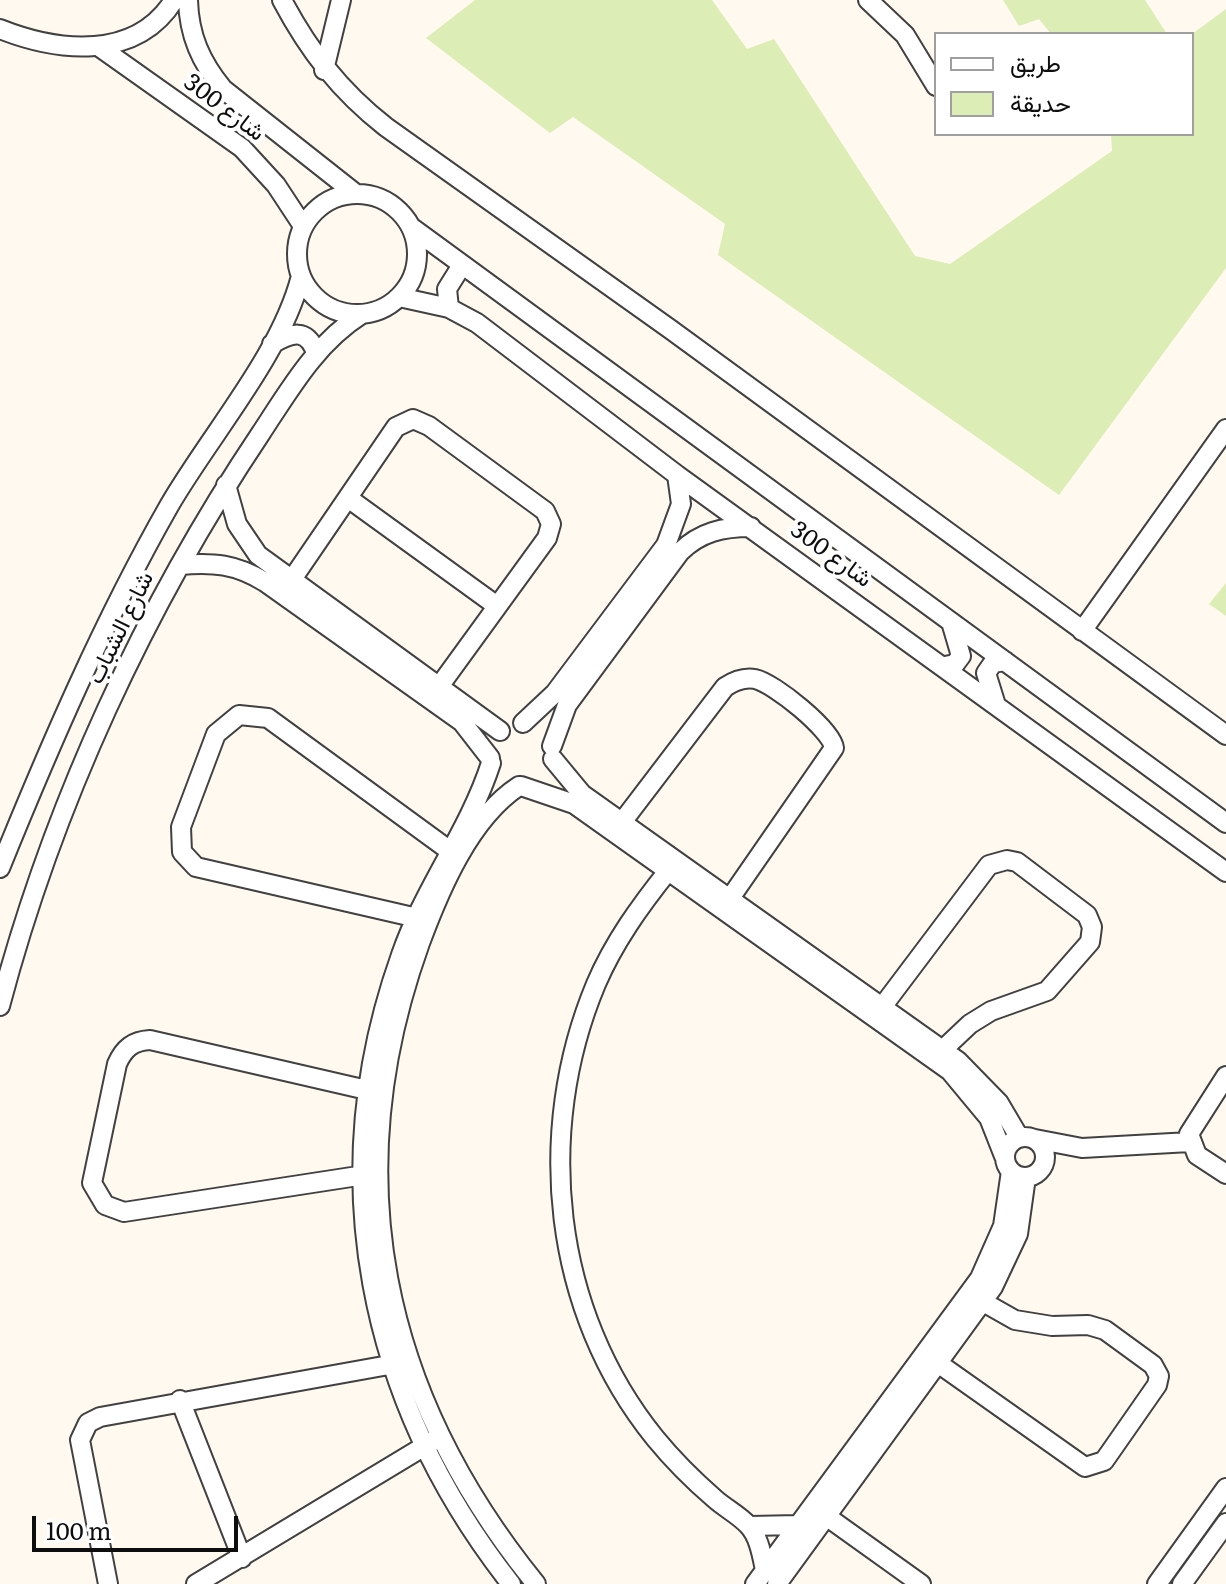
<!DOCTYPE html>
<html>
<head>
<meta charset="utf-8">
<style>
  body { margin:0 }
  #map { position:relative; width:1226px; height:1584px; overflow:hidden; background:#fff9ef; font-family:Literata,Vazirmatn,serif }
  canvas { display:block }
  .legend { position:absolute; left:934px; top:32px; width:260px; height:104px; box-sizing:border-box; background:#fff; border:2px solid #9f9f9f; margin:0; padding:10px 14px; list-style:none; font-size:24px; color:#0e0e0e }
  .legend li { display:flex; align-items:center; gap:16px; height:40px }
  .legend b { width:40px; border:2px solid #9f9f9f }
  .scale { position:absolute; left:32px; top:1516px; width:206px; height:36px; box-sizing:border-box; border:4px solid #0e0e0e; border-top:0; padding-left:10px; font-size:24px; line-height:28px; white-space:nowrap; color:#0e0e0e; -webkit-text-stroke:6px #fff; paint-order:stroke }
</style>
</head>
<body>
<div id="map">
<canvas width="1226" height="1584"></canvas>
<ul class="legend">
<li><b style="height:10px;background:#fff"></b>طريق</li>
<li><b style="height:22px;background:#ddedb6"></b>حديقة</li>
</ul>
<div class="scale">100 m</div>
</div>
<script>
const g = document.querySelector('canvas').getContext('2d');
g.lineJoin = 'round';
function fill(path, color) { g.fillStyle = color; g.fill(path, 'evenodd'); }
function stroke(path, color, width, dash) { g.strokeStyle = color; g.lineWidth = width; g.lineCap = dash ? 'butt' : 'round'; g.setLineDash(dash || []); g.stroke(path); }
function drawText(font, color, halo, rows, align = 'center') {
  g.font = font + ' Literata,Vazirmatn,serif'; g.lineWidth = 8; g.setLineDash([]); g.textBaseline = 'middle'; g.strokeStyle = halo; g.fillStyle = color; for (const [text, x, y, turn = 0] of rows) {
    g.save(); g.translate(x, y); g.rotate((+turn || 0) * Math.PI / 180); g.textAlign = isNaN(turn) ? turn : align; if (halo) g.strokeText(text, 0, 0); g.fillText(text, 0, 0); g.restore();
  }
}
fill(new Path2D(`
  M475,0H712L747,49L774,39L915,256L950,264L1112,151L1111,134H1192V34L1226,9V268L1059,495L718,255L725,224L573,117L550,133L426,38Z
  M1003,0H1145L1167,34H1051L1039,19L1019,26Z
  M1226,583V616L1209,604Z`), '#ddedb6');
const minor = new Path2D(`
  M188,0C189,36 201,62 223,89L356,194
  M282,0C309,51 340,91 386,127L670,329L1226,735
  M868,0L905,35L936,86
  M0,29C58,52 136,61 174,0
  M98,46L242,148L276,185L303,226
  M324,70L341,0
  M297 254a60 60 0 1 1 120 0a60 60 0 1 1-120 0Z
  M411,227L1226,823
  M399,297L449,308L477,323L677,475L1226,872
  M449,308L447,289L462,265
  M272,344C291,333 307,327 316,353
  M226,485L237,524L258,555L500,731
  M348,498L497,606
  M180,565C213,562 236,564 265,582L462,722L490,758
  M282,594L396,427L413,419L429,426L545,511L551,524L547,538L430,699
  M1082,631L1226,429
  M945,666L955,664L961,656L951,622
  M995,702L986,673L993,663L1005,661
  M523,723L555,693L666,545L681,504L677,475
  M552,746L567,705L680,552C700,532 723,527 751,527
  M553,759L582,794L958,1061L999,1103L1019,1137
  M491,763C469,831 424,888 401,955C322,1177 367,1401 511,1584
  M519,786C470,818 440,889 420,943C336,1176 381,1393 536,1584
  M521,786L574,804L950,1071L989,1118L1004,1156
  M616,830L725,687C734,681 744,677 755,679C774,683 832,730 834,748L724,907
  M0,868C50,745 103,622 169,506C210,435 281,355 301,276
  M668,871C640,906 614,942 596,984C534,1132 552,1311 655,1438C673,1460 693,1480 715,1499C725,1508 739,1515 748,1525C759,1536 762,1556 765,1570
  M426,920L196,867L182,852L181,827L216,734L239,715L268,718L457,856
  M0,1006C53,805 145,606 261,433C290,389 316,343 362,314
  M876,1015L989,865L1007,860L1017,862L1087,915L1092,927L1090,942L1047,991L991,1011L970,1024L935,1057
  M1226,1076L1189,1134L1197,1155L1226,1174
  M1005 1157a20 20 0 1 1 40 0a20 20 0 1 1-40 0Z
  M1035,1139L1082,1148L1190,1142
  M371,1174L124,1212L105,1205L92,1183L117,1064C124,1048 133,1041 150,1040L380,1093
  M925,1354L1085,1467L1104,1461L1157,1385L1159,1376L1153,1365L1105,1330L1088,1325L1052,1326L1015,1320L969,1294
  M180,1400L242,1558
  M819,1511L921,1584
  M750,1526L798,1525
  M108,1584L80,1440L88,1423L100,1417L400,1363
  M196,1584L433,1441
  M755,1584L980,1278L1003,1226L1011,1171
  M777,1584L993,1287L1018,1234L1026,1177
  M1157,1584L1226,1488
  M1182,1584L1226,1523`);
stroke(minor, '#414141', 22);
stroke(minor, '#fff', 18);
drawText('24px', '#0e0e0e', '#fff', [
  ["شارع 300",224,108,37],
  ["شارع 300",831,555,36],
  ["شارع الشباب",121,628,-64]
]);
</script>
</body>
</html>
